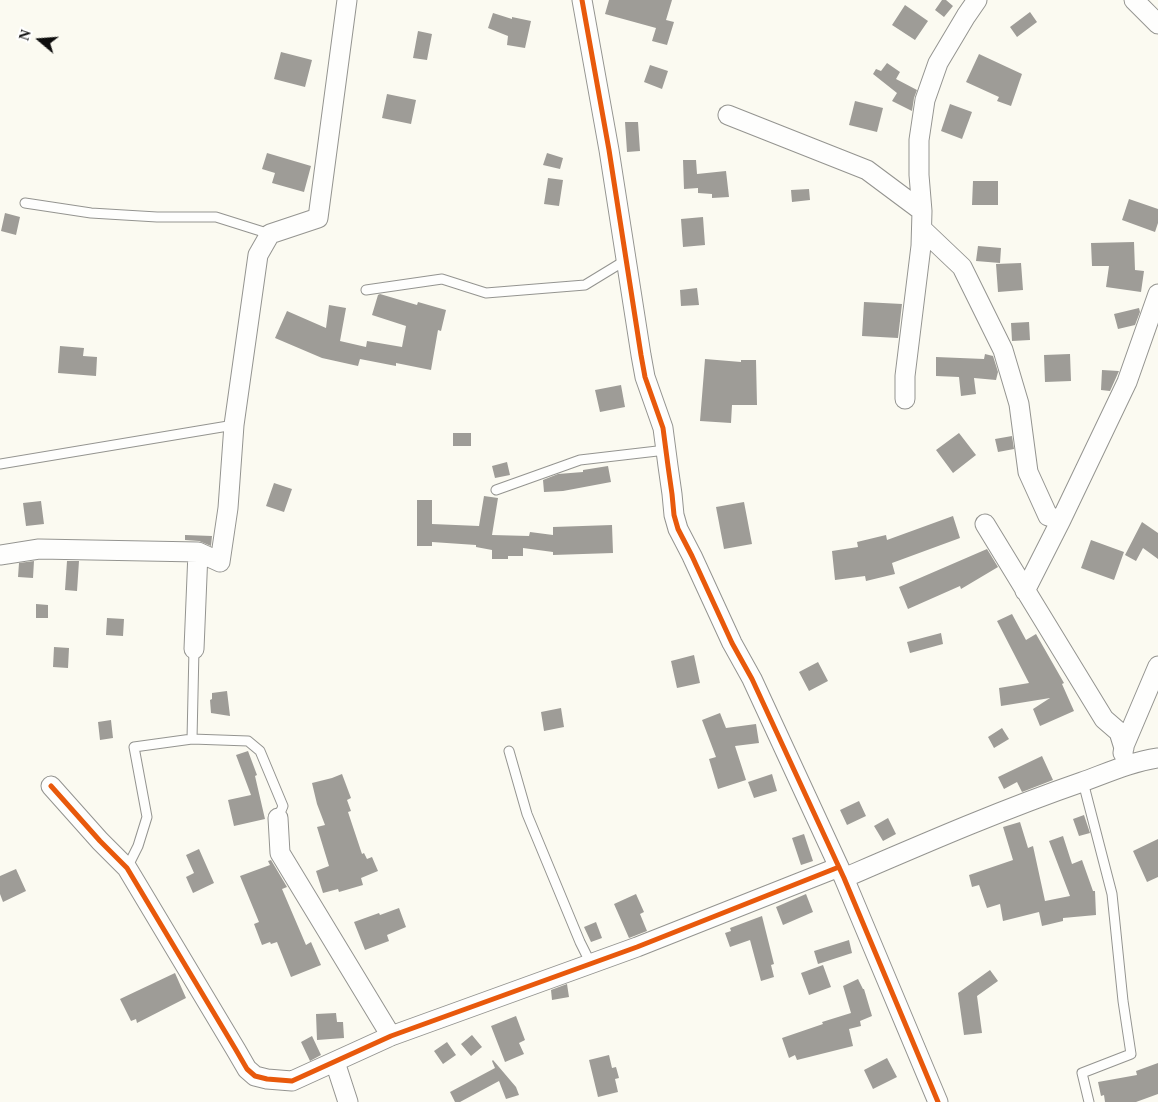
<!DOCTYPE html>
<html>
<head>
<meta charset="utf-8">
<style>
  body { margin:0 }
  #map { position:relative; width:1158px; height:1102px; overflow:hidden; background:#fbfaf1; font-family:"Times New Roman",serif }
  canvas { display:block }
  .north { position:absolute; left:15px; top:15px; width:50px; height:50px; -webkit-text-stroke:4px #fff; paint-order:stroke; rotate:288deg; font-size:14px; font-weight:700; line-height:20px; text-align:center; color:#0d0d0d }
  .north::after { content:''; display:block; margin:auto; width:18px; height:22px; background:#0d0d0d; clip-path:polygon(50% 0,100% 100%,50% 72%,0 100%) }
</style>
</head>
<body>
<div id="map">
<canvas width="1158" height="1102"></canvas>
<div class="north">N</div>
</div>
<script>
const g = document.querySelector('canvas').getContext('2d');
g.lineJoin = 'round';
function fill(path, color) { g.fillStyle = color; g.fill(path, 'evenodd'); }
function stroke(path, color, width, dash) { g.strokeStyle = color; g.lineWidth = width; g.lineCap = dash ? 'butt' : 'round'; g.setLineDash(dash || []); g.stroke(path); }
fill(new Path2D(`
  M609,0H672L666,20L674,22L667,45L652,41L656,28L605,14Z
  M942,0H946L953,6L944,17L935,10Z
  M905,5L928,21L915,40L892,25Z
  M1030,12L1037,22L1017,37L1010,27Z
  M493,13L512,19V17L531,21L525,48L507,45L508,36L488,28Z
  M418,31L432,34L427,60L413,58Z
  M281,52L312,60L305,87L274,79Z
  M979,54L1022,74L1011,106L997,101L999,97L966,82Z
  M887,63L900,72L896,79L917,90L914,98L912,111L892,101L897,93L873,74L876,69L881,71Z
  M650,65L668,71L662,89L644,82Z
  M387,94L416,100L411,124L382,118Z
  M855,101L883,108L877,132L849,125Z
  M950,104L972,112L962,139L941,131Z
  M625,122H638L640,151L627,152Z
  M267,153L311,166L304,192L272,183L275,173L262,169Z
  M547,153L563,158L560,169L543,165Z
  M683,160H696L697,174L726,171L729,197L712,198V194L698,193V188L684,189Z
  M548,178L563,180L559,206L544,204Z
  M973,181H998V205H972Z
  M809,189L810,200L792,202L791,190Z
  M1129,199L1158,209V223L1155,232L1122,220Z
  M5,213L20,217L16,235L1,231Z
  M703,217L705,245L683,247L681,219Z
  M1134,242L1135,270L1144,271L1141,292L1106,287L1109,266H1092L1091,243Z
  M978,246L1001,248L1000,263L976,261Z
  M1021,263L1023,290L998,292L996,264Z
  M697,288L699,305L681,306L680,290Z
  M380,294L417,305L418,302L446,310L441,331L438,330L431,370L396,363V366L360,359L358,366L322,358L275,338L287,311L326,328L329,305L346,308L340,341L366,347L367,341L402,347L406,326L372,315L378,295Z
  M864,302L902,304L898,338L862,336Z
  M1139,308L1140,312L1135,325L1118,329L1114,314Z
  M1029,322L1030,340L1012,341L1011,323Z
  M60,346L84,348L83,356L97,357L96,376L58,373Z
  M985,354L993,356L998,372L996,380L974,378L976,394L961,396L959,377L936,376V357L984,359Z
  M1070,354L1071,381L1045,382L1044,355Z
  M705,359L741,362V360H756L757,405H732L731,423L700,421Z
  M1102,370L1119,371L1110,391L1101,390Z
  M621,385L625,407L600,412L595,390Z
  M453,433H471V446H453Z
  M959,433L976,455L953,473L936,450Z
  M1012,436L1014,449L998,452L995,439Z
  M507,462L510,475L495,478L492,466Z
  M608,466L611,482L563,491L544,492L543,480L558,474L583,472V470Z
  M274,483L292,489L284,512L266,506Z
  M484,496L498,498L492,535L529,536L530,532L553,535V527L612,525L613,553L553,555V552L523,548V556H508V559H492V550L476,547V545L432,542V546H417V500H432V524L479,526Z
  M41,501L44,524L26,526L23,503Z
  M744,502L752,544L724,549L716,507Z
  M953,516L960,538L892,563L895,574L866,581L865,576L835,580L832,551L858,547L857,542L886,535L887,540Z
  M1142,522L1158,533V559L1143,548L1136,561L1125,555Z
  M185,535L212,536L211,546L199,541L185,540Z
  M1091,540L1124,552L1114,580L1081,568Z
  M987,549L998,567L961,589L960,586L908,609L899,587Z
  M34,561L33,578L18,577L19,563Z
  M67,561H79L77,591L65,590Z
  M36,604L48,605V618H36Z
  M1012,614L1026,640L1036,634L1064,683L1062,684L1074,711L1040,726L1033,709L1050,698L1001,706L999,688L1029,683L997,621Z
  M107,618L124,619L123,636L106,635Z
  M941,633L943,644L910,653L907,642Z
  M54,647L69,648L68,668L53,667Z
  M694,655L700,683L677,688L671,661Z
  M818,662L828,681L809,691L799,672Z
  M227,691L230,716L211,713L210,700L212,699V693Z
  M561,708L564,727L544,731L541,712Z
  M720,713L726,728L756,724L759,743L735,746L746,780L718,789L709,759L716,757L702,720Z
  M111,720L113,738L100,740L98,722Z
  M1002,728L1009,739L994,748L988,737Z
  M248,751L257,775L255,776L265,819L234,826L228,800L251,795L236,755Z
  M1042,756L1053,780L1022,792L1017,782L1004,789L998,777Z
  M342,774L351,798L347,800L351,811L348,812L362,854L364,853L367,859L372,857L378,871L361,878L363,885L339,892L338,889L323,893L316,871L329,866L317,827L325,825L317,804L312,783L332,778Z
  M772,774L777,791L754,798L748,782Z
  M859,801L866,816L847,825L840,810Z
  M1084,815L1090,833L1079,836L1073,819Z
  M888,818L896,834L883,841L874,826Z
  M1020,822L1028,848L1033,846L1045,901L1070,896L1049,841L1063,836L1072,864L1082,860L1093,891H1095L1096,915L1063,918V921L1042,926L1039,912L1003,921L1000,904L987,908L979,885L972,887L969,875L1013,860L1003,827Z
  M804,834L813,861L801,865L792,838Z
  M1158,839V877L1147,882L1133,851Z
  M199,849L214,883L193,893L186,877L194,873L186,855Z
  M271,860L287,887L282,889L306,945L311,942L321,965L291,977L277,942L271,944L270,942L262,945L254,924L259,922L240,876L270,865L268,861Z
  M16,869L26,891L3,902L0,894V876Z
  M636,894L644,912L640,914L647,931L629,938L614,904Z
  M806,894L813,912L783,925L776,907Z
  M399,908L406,927L387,935L389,941L365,950L354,922L379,913L380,915Z
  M762,916L774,964L771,965L774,977L761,981L750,940L730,947L725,933L731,931L730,928Z
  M596,922L602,938L591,942L584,927Z
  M849,940L852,953L818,964L814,951Z
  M823,965L831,987L809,995L801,973Z
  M990,970L998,981L977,996L982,1033L964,1035L958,993Z
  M175,973L186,998L137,1023L136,1019L131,1021L120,999Z
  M858,979L863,989H864L872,1016L860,1021L861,1026L849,1029L853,1046L797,1060L795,1055L789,1058L782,1038L823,1024L822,1022L851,1013L843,986Z
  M567,984L569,997L552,1000L551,990Z
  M336,1013L337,1022H343L344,1038L317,1040L316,1014Z
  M516,1016L525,1040L519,1043L524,1054L505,1062L491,1026Z
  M472,1035L482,1047L471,1056L461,1044Z
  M312,1036L321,1055L310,1061L301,1042Z
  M447,1042L456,1055L443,1064L434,1051Z
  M609,1055L612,1068L616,1067L619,1078L615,1079L618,1092L598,1097L589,1060Z
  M887,1058L897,1077L873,1089L864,1070Z
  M493,1060L516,1087L519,1095L506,1099L499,1081L460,1102H455L450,1092L495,1068L492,1061Z
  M1158,1063V1094L1136,1102H1105L1104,1095L1101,1096L1098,1082L1137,1075L1136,1071Z`), '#9e9c97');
const lane = new Path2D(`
  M25,203L91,213L157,217H216L270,234
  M366,290L442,279L486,293L585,285L626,260
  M0,464L234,425
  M496,490L580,460L666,450
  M192,739L248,741L260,751L283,806L278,818
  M509,751L527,814L580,942L591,964
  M1083,782L1112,894L1123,1001L1131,1054L1082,1073L1089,1102
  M127,868L138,846L147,817L134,747L192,739L194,649`);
const street = new Path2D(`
  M582,0L609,150L641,355L645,377L663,428L668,466L672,494L674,515L678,529L692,556L732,643L752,679L844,878L938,1102
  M1134,0L1158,24
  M728,115L867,170L922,211
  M922,229L962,267L1003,350L1019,404L1028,472L1048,516L1061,520
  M905,399V376L921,246L922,211L919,175V140L925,100L938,63L966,16L977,0
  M985,524L1104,719L1119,732L1124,748
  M0,555L39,549L198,552L220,562L228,508L234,425L258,255L270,234L318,218L347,0
  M1025,591L1061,520L1127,382L1158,294
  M194,649L198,552
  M1123,753L1124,746L1158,666
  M51,786L100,841L127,868L236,1050L247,1069L255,1076L267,1079L292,1081L391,1036L637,947L839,867
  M278,818L280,853L391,1036
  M844,878C923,844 1001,810 1082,782C1107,773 1131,762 1158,758
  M335,1062L348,1102`);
stroke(lane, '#949490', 11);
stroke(street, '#949490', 21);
stroke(lane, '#fefefd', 9);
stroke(street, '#fefefd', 19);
stroke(new Path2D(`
  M582,0L609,150L641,355L645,377L663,428L668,466L672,494L674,515L678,529L692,556L732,643L752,679L844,878L938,1102
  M51,786L100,841L127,868L236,1050L247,1069L255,1076L267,1079L292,1081L391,1036L637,947L839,867`), '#e8590c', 5);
</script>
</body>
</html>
